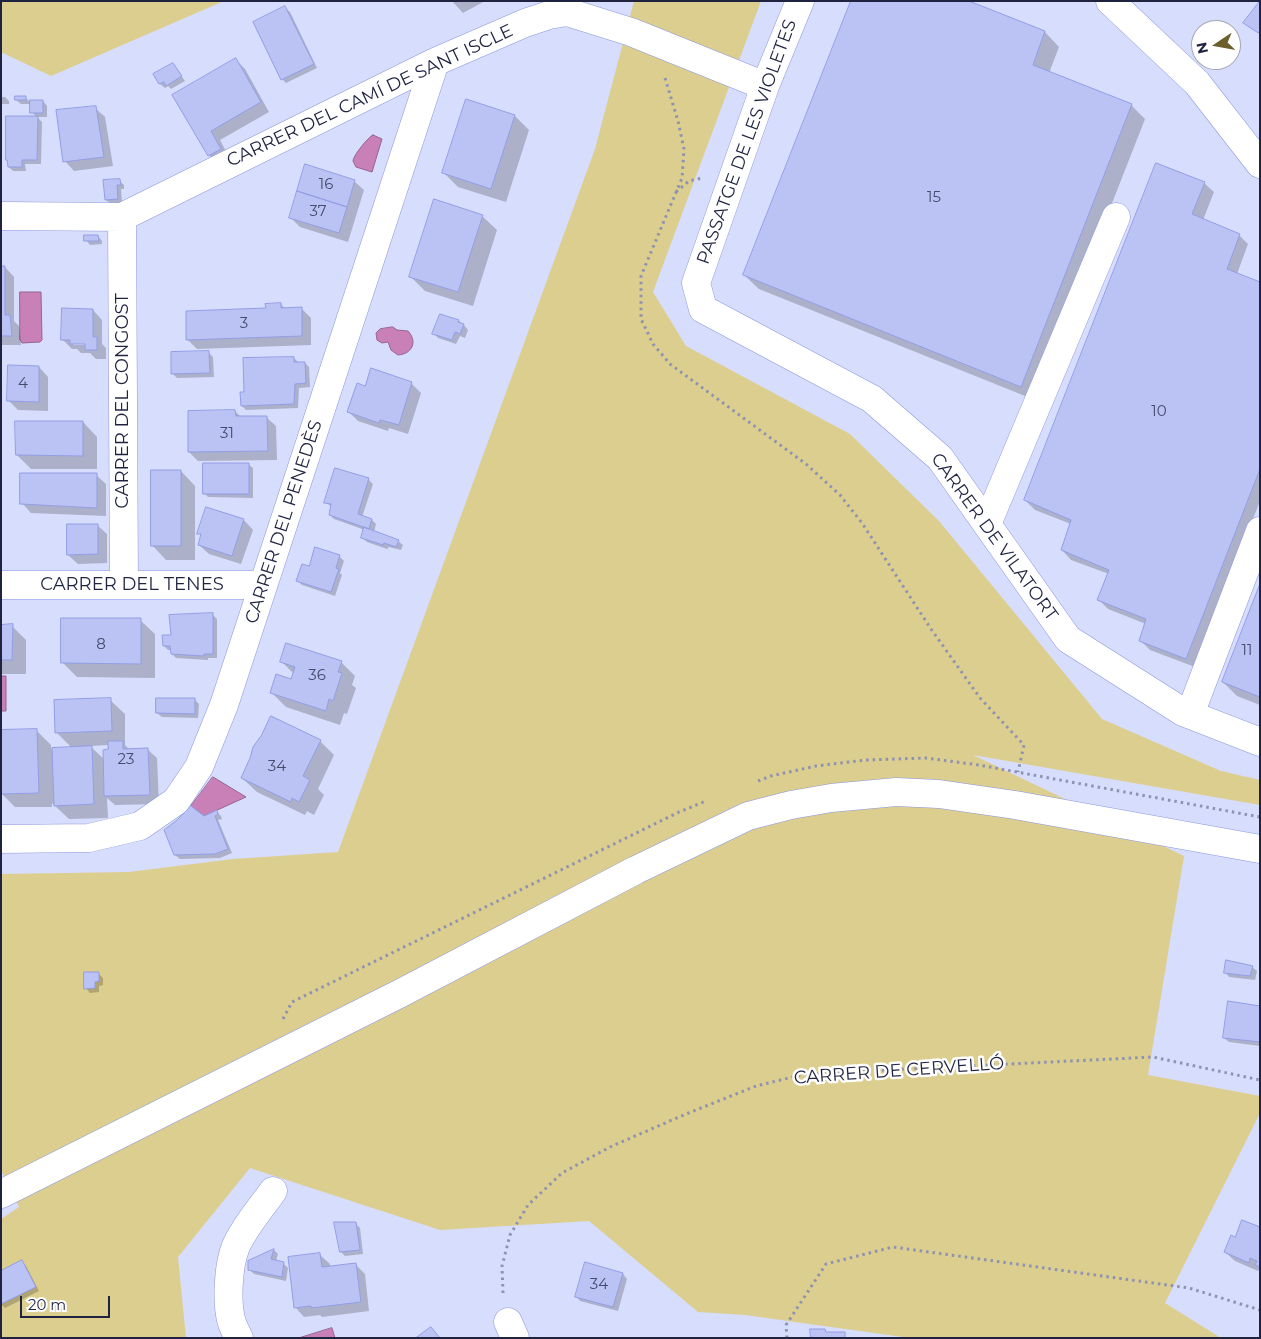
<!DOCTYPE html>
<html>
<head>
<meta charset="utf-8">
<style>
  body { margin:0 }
  #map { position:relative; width:1261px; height:1339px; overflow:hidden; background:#d7ddfc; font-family:Montserrat,sans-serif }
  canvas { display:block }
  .frame { position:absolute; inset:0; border:2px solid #1f2340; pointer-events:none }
  .north { position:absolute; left:1191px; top:20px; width:50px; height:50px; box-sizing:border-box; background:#fff; border:1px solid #a5a7b3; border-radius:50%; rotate:258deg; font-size:14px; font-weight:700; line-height:20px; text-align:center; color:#1f2340 }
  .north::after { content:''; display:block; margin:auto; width:18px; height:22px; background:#6b5f2c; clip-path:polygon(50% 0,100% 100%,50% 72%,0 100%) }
  .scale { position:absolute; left:20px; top:1296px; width:90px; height:22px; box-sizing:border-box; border:2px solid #1f2340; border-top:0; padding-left:6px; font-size:15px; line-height:18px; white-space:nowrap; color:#1f2340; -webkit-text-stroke:4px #fff; paint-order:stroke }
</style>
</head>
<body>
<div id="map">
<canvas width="1261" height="1339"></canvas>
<div class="frame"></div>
<div class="north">N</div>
<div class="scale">20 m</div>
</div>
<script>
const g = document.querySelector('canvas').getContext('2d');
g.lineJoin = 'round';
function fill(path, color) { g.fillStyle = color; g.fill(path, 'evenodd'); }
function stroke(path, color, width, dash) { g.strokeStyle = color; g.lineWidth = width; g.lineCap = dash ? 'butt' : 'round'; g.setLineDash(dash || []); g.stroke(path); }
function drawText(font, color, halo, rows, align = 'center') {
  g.font = font + ' Montserrat,sans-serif'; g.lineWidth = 5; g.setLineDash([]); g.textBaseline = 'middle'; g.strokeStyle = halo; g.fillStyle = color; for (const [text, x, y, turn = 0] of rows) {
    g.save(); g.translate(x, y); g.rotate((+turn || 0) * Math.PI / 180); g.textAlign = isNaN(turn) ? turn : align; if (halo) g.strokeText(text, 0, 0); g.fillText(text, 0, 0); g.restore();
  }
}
fill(new Path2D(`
  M1,1H224L51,76L1,52Z
  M634,1H761L653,292L686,346L850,434L939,521L1102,719L1221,771L1260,780V805L973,755L1184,856L1148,1075L1260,1096V1113L1165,1303L1221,1338H910L745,1315L698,1312L589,1221L440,1230L250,1168L178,1257L186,1338H1V1219L19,1207L1,1170V874L129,872L233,859L338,852L595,149Z`), '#dcce8f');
const water = new Path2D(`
  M373,135L382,139L372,172L356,167L353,161C353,156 368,137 373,135Z
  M20,292H41L42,340L40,342L22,343L20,340Z
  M393,327L397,330L408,331C418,342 412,354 398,355L391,350L388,342L382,343L377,340L376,333L380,329Z
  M1,676H6V711H1Z
  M213,777L246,797L204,816L191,806Z
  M332,1328L335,1338H299Z`);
fill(water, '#c880b6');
stroke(water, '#956493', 1);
fill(new Path2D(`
  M452,1H485L463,13Z
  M965,1L1045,32L1059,47L1049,73L1131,105L1145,119L1035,400L759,289L744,275Z
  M285,8L290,12L317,68L286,83L282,79Z
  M236,60L245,69L269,112L220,140L230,159L218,165L209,155L173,96Z
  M173,64L185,81L171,89L168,86L165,88L160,84Z
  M1,97H5L9,101V104H1Z
  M25,97L30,102L43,101L47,106V117H37L42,122L41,164H25L26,171H13L9,167L36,117L32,112L31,104H21L16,100Z
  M467,100L515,116L529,130L506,202L458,187L444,173Z
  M95,108L105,117L113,166L74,171L65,161Z
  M119,181L124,185V189H121L122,203L111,204L106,200Z
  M354,181L364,190L348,242L300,227L290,217Z
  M1204,183L1214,192L1203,220L1239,235L1248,244L1237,274L1260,283V501L1195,667L1150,650L1140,640L1146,624L1108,609L1099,600L1109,574L1071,560L1062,550L1071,524L1035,510L1025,500Z
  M482,216L497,230L473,306L425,291L410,276Z
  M98,236L102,241V244L90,245L86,240Z
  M1,267H5L14,277V321L19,326L21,345H1Z
  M281,304L285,309L301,308L311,318V345L197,349L187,339Z
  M93,310L102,320V344L106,348V359H96L90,353H81L77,349H72L62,339ZM71,343H91V345H74Z
  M440,316L459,321L464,325L468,330L465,338L460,336L456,344L438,338L434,333Z
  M209,353L213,357L214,377L177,378L172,373Z
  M294,358L299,363H305L309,367L310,387L299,388L298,408L246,410L242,406L246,393Z
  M39,367L48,377V411L18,410L8,400Z
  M411,383L421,393L408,434L389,428L388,431L358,421L349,412L365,388Z
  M235,411L241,417H266L276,426L277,460L198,461L189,452Z
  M83,422L97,437V469H31L17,455Z
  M248,464L253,468V498L208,497L204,493Z
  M181,471L195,486V560H166L152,545Z
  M96,475L106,484V516L31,513L22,503Z
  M368,479L373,484L362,517L372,520L376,524L374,532L398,541L403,545L401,550L389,547L387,549L367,542L362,537L365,530L334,519L330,515L332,507L325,502Z
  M244,520L253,530L241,564L209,554L199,545L202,536L199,533Z
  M97,525L107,534V563L78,564L68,555Z
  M339,556L344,561L340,573L342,575L335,596L302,585L298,581Z
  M1260,588V705L1237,696L1223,682Z
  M212,614L217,619V658H208V660L176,658L172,654V650H168L164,646L173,636Z
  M63,619L140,620L155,634V678L77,677L63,663Z
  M1,626H12L26,640V674H1Z
  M281,661L341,662L355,676L352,685L356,688L347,714L344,713L340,725L286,707L271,692L292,681L294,674Z
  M194,699L199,704L198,718L162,717L157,713Z
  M110,700L125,714V745L130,750L147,749L157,758L159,804L115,805L107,798L108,818L69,819L52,803V807H15L1,793L37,731L51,745V749L72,748L56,732ZM109,745V751L105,760L90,746Z
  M320,741L334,755L318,789L324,795L314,815L307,811L305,815L257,792L242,778Z
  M217,812L221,816L222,819L218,820L232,853L220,858L180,859L175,855Z
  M1252,967L1257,971L1255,980L1229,977L1225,972Z
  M98,973L103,978V985L99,986V992L90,993L86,988Z
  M1260,1007V1046L1229,1042L1224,1038Z
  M355,1223L360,1228L363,1254L345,1256L341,1252Z
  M1260,1229V1268L1258,1271L1235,1261L1225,1252L1235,1238Z
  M274,1250L278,1254L276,1261L283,1263L288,1268L286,1281L254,1274L249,1269Z
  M320,1255L330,1264V1267L355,1264L365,1274L369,1311L322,1317L320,1315L304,1317L295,1307Z
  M22,1262L26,1266L39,1291L5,1308L1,1304V1272Z
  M586,1263L623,1274L627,1279L618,1311L580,1301L576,1296Z`), '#0003');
const building = new Path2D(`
  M851,1H969L1045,31L1033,65L1132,104L1021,387L743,275Z
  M1260,1V34L1243,23Z
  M285,6L314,64L281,80L253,22Z
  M236,58L261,102L211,131L221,149L208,156L172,95Z
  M173,63L182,76L166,86L164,82L159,84L153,74Z
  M15,96H26V100H15Z
  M466,99L515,115L491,189L442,173Z
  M30,100H43V113H30Z
  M96,106L104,157L63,162L56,110Z
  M6,116H38L37,160H22V167H8L7,160H6Z
  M1156,163L1205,182L1192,214L1240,234L1227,269L1260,282V469L1186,659L1139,641L1146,619L1097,600L1109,570L1061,550L1071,520L1024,500Z
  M305,164L355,180L347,207L297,191Z
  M120,179L121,185H117L118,199L105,200L103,180Z
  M297,191L347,207L339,233L289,218Z
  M434,199L483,215L458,292L409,277Z
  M84,235H98L99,241H84Z
  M1,266H5V315H10L12,336H1Z
  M281,303V308L302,307V336L186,340V311L266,308L265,304Z
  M62,308L93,309V337H97V350H85V344H70V340H61Z
  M440,314L459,320L458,322L464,324L460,334L455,332L452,340L432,334Z
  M209,351L210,373L171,374V352Z
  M294,357V362H305L306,383L295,384L294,404L241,406L240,392H244L243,358Z
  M8,365L39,366V402L7,401Z
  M371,368L412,382L399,425L380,420L379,423L347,412L357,383L365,386Z
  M235,410L236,416H267L268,451L188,452V411Z
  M15,421H83V456L16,455Z
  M203,463H249V494H203Z
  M335,468L369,478L358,514L372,519L369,529L329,515L331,504L324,503Z
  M151,470H181V546H151Z
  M20,473H97V508L20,504Z
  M206,507L244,519L232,556L198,545L201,534H197Z
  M67,524H98V554L67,555Z
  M364,527L399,540L396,547L384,543L383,545L361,538Z
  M315,547L340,555L336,568L339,569L331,592L296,581L302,564L309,566Z
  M1260,584V697L1222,682Z
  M213,613V654H204V656L171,654L170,646H163L162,635H171L169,615Z
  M61,618H141V664L61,663Z
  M13,624L12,660H1V625Z
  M286,643L342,661L338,672L342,673L333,701L329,699L326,711L270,693L276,674L291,679L295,667L280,662Z
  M111,698L112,731L55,733L54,700Z
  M156,698H195V714L156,713Z
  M271,716L321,740L303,776L310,780L299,802L292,798L291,802L241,778L250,758L253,747L261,736Z
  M37,729L39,793L1,794V730Z
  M108,741H123V749L148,748L150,795L104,796L103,750L108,749Z
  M92,746L94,804L54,806L52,748Z
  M191,806L204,816L217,810L218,814L215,816L228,849L215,854L174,855L164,830L177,820Z
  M1226,960L1253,966L1250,976L1224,973Z
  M84,972H99V981L95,982V988L84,989Z
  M1228,1001L1260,1006V1042L1223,1038Z
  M1242,1220L1260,1227V1267L1255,1265L1257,1261L1250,1258L1249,1263L1224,1252L1231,1235L1235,1237Z
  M334,1222H356L360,1250L340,1252Z
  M274,1249L271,1259L284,1262L282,1277L248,1270V1261Z
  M320,1253L322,1267L356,1263L361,1302L311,1308V1306L294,1308L288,1257Z
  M22,1260L36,1287L1,1304V1271Z
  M585,1262L623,1273L613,1307L575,1297Z
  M431,1327L440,1338H416Z
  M810,1329H825L826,1332H845V1338H811Z`);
fill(building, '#bac3f3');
stroke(building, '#929de6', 1);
const minor = new Path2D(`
  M800,1L765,86L696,283L703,309L872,399L940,458L1068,639L1183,712L1260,742
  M1110,1L1197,83L1260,164
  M1,216L122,217L435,62L525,23L549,15L567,12L631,32L765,86
  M122,217L124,585
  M987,524L1116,217
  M1,585H263
  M1190,714L1260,531
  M1,839L89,838L140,826L176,801L199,767L224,705L435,62
  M508,1322L515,1338
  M239,1338C236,1333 234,1328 232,1323C226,1304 228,1265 236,1246C245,1226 261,1208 273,1191`);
const secondary = new Path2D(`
  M1,1194L399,994L636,870L748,816L791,805L831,798L896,792L939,794L1015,805L1260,849`);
stroke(minor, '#8c97df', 29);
stroke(secondary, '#8c97df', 29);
stroke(new Path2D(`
  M665,78L678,121L684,149L682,178L641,276V319L653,344L670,364L806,464L840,495L862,523L931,629L980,698L1024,745L1018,772
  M676,192L689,181L702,178
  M758,781L771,776L816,766L866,760L926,758L979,765L1260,817
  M283,1019L292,1002L679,812L706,801
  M503,1293L502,1266L510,1235L528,1205L562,1173L612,1146L686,1114L756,1086L805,1074L1153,1057L1260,1080
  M787,1338L786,1325L826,1264L893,1247L1189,1288L1260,1310`), '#8e93b1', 3, [2.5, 4]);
stroke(minor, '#fff', 28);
stroke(secondary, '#fff', 28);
drawText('15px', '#464b6d', null, [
  ["16",326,185],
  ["15",934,198],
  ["37",318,212],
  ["3",244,324],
  ["4",23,384],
  ["10",1159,412],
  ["31",227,434],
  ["8",101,645],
  ["11",1247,651],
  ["36",317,676],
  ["23",126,760],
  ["34",277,767],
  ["34",599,1285]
]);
drawText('18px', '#1f2340', '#fff', [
  ["CARRER DEL CAMÍ DE SANT ISCLE",370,96,-25],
  ["PASSATGE DE LES VIOLETES",747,142,-70],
  ["CARRER DEL CONGOST",123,401,-90],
  ["CARRER DEL PENEDÈS",284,522,-72],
  ["CARRER DE VILATORT",994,537,54],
  ["CARRER DEL TENES",132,585],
  ["CARRER DE CERVELLÓ",899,1071,-4]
]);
</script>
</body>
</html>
